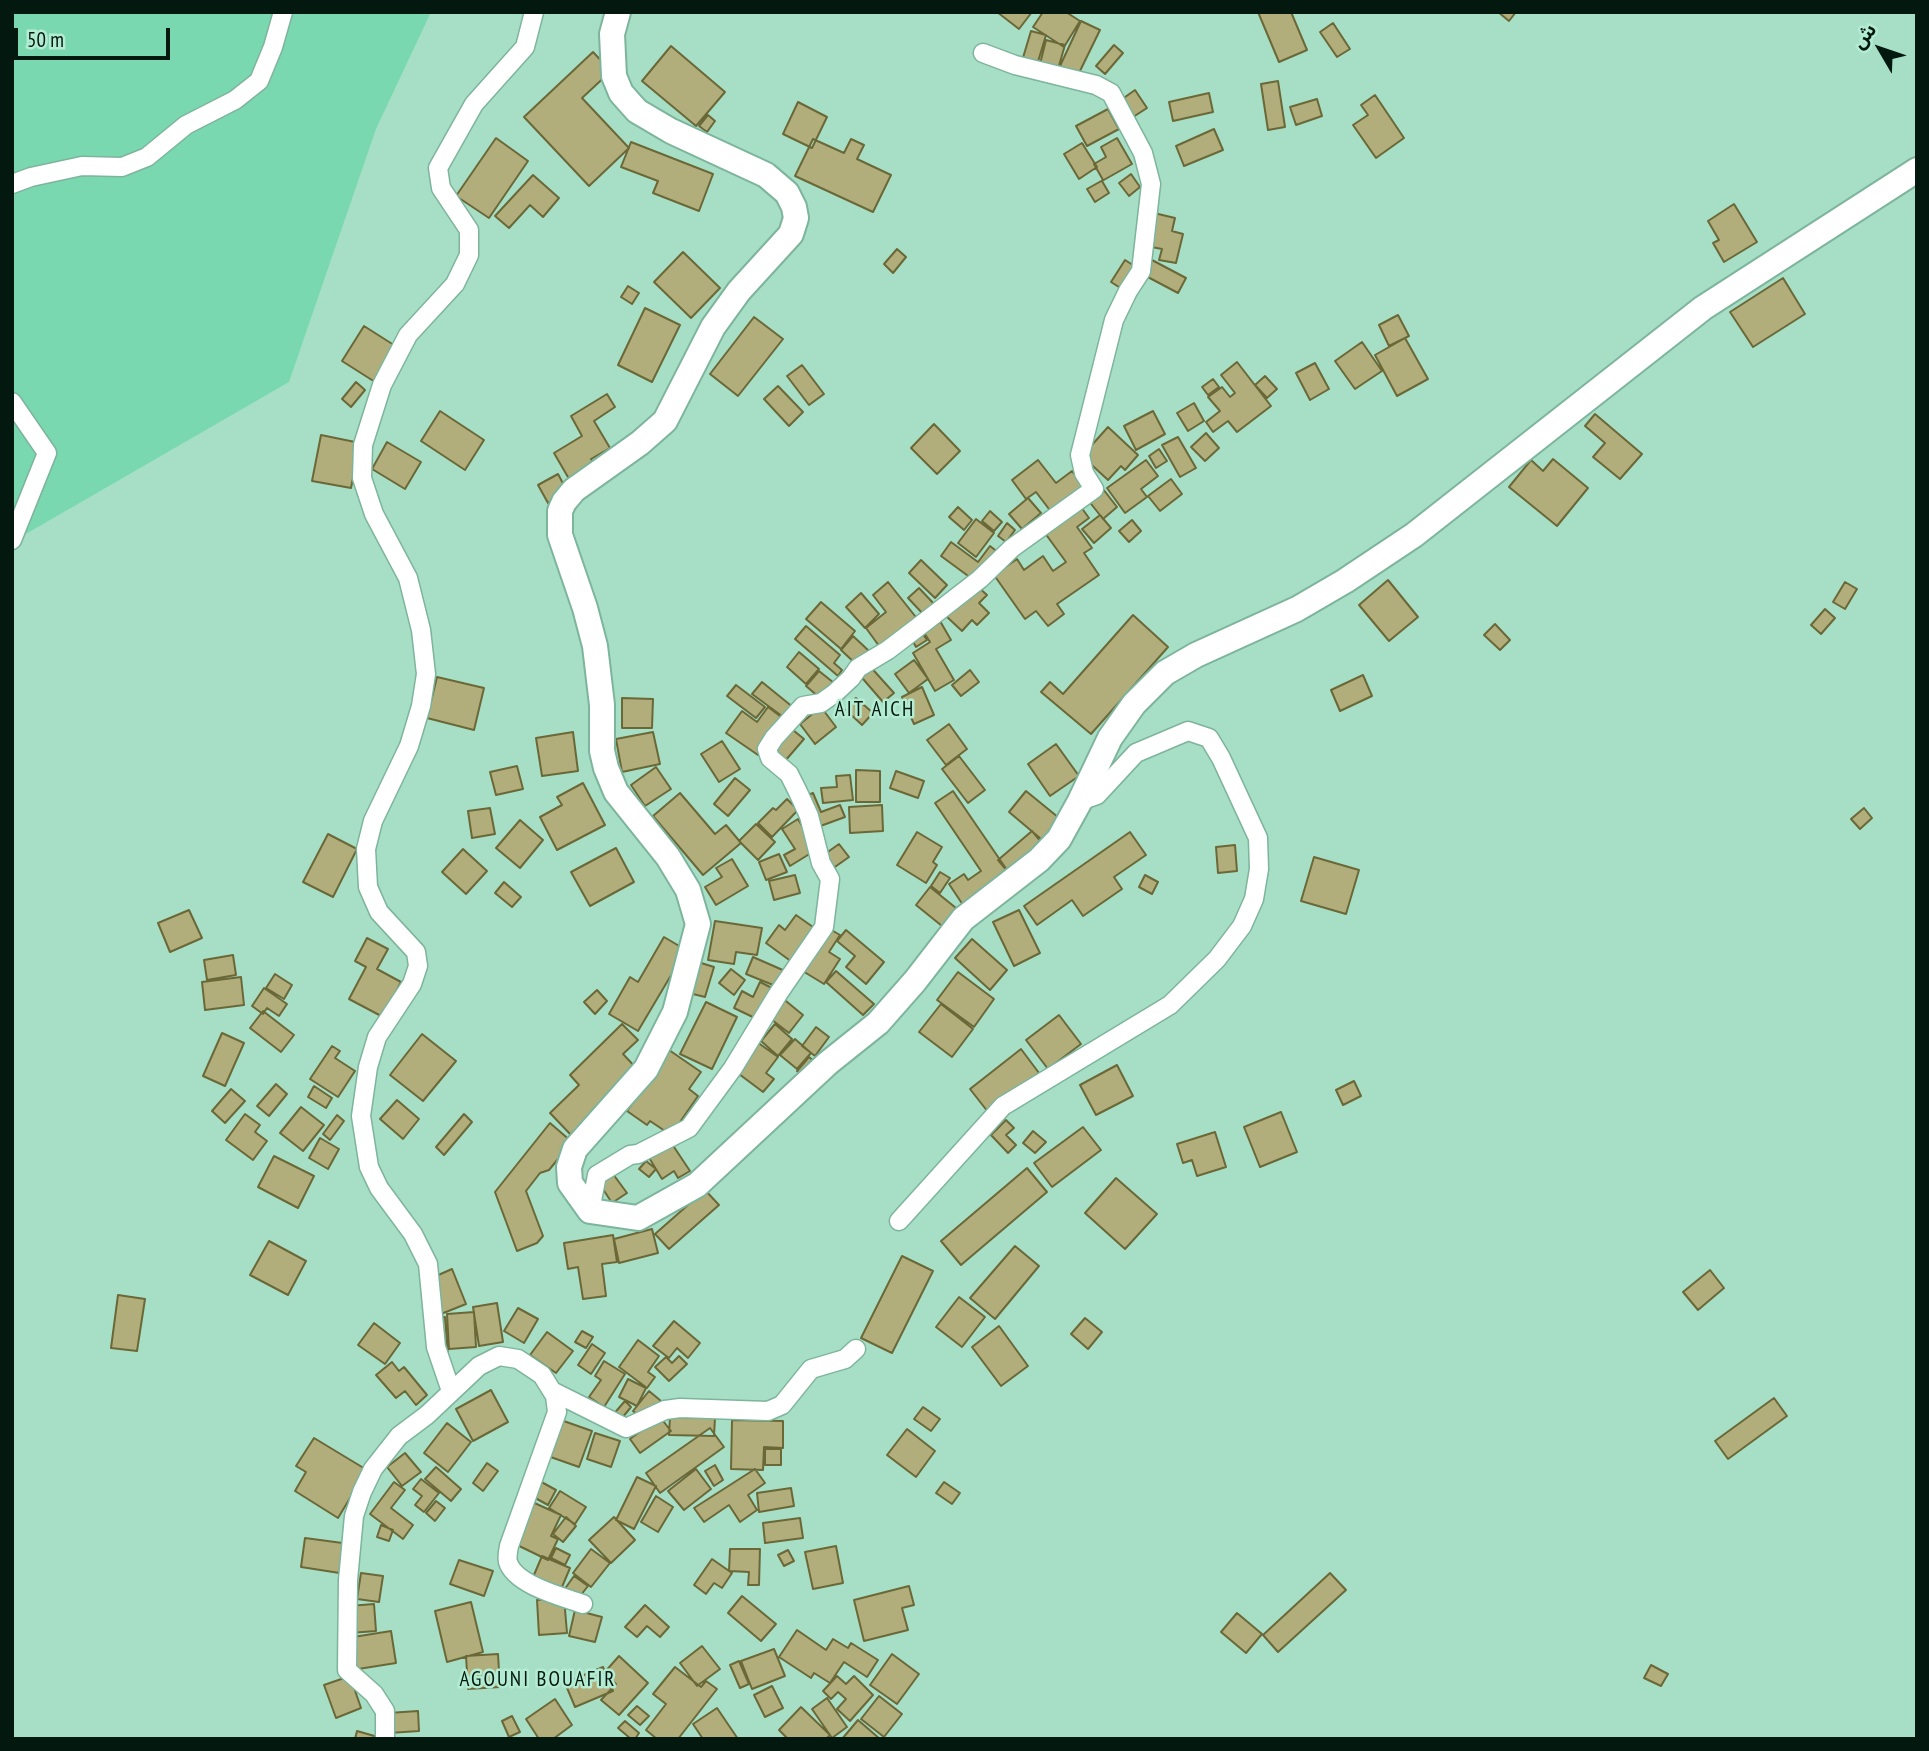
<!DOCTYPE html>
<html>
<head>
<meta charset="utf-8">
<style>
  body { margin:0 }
  #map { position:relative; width:1929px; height:1751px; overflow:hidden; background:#a7dfc6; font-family:"PT Sans Narrow","Noto Sans Arabic",sans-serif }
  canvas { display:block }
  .frame { position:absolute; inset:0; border:14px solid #031910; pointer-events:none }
  .north { position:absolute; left:1845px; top:14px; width:70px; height:70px; -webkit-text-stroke:5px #b3ecd2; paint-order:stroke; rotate:309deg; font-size:19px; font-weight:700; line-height:28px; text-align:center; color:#031910 }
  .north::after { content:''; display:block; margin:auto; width:24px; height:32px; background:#031910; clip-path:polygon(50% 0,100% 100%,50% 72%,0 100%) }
  .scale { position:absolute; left:14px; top:28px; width:156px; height:32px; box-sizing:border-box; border:4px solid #031910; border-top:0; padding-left:9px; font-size:21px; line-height:24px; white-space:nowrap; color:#031910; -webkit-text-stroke:5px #b3ecd2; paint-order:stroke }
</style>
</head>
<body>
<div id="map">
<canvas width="1929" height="1751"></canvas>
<div class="frame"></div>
<div class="north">ش</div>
<div class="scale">50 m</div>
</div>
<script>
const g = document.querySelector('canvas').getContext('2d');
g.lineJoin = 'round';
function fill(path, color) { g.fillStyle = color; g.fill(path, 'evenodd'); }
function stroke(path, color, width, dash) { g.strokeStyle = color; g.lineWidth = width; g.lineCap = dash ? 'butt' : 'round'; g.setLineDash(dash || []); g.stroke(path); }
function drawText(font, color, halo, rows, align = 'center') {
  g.font = font + ' "PT Sans Narrow",sans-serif'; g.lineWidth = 5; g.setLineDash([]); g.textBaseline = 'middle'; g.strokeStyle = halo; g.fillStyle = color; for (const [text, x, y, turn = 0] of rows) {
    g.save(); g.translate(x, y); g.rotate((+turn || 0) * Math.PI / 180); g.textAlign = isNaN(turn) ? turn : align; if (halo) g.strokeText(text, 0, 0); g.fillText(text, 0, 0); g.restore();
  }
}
fill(new Path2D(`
  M12,12H431L376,129L289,382L12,542Z`), '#7ad8b1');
const building = new Path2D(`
  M997,12H1032L1019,29Z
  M1043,12H1066L1080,21L1064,47L1033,27Z
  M1258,12H1291L1307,50L1279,62Z
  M1498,12H1516L1509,21Z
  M1081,21L1100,30L1078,75L1060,66Z
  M1333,23L1350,49L1337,57L1320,32Z
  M1031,31L1046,35L1037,65L1022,61Z
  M1046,40L1065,45L1058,69L1040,64Z
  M1114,45L1123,53L1105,74L1096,66Z
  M671,46L725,92L696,126L642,81Z
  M593,52L611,71L582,98L629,148L589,186L524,117Z
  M1278,81L1285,127L1268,130L1261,84Z
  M1135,90L1147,108L1130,119L1118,102Z
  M1209,93L1213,112L1173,121L1169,102Z
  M1375,95L1404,138L1376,158L1353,125L1368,115L1361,105Z
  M1317,99L1322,116L1296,125L1290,107Z
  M798,102L827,117L812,148L783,134Z
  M1108,109L1119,129L1087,146L1076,126Z
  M708,115L715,121L707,132L699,126Z
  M1214,129L1223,150L1184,166L1176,146Z
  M496,138L528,161L489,218L456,196Z
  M1117,138L1132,164L1102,181L1109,193L1095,202L1087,189L1103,180L1094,164L1106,157L1101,147Z
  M813,139L844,153L851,139L864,145L857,159L891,175L873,212L795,176Z
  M631,142L713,174L699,211L653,193L658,181L621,167Z
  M1082,143L1097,167L1079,179L1064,154Z
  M1131,174L1140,187L1129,196L1119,183Z
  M533,175L559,198L543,217L530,205L509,228L495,216Z
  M1734,204L1757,242L1724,262L1713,243L1719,240L1708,221Z
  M1154,213L1175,218L1172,231L1183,234L1176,263L1159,260L1162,249L1146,246Z
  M897,249L906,257L893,273L884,264Z
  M683,252L720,288L691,318L654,282Z
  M1125,260L1136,267L1122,289L1111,282Z
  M1152,260L1186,278L1178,293L1144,275Z
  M1783,278L1805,314L1753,347L1730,312Z
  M628,286L639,293L632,304L621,297Z
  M645,308L680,325L652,382L618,365Z
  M1398,315L1409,336L1389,346L1379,325Z
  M754,317L783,339L738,396L710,374Z
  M364,326L397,347L375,382L342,361Z
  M1405,338L1428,379L1397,396L1375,355Z
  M1362,342L1382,371L1355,389L1335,361Z
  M1237,362L1271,406L1237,432L1228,421L1213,432L1206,422L1220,411L1208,397L1222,387L1230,397L1235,393L1221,375Z
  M1315,363L1329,389L1310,400L1296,373Z
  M802,365L824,394L809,405L787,376Z
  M1265,376L1277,389L1267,398L1255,385Z
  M1213,379L1219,387L1208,395L1202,387Z
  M356,382L365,390L351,407L342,399Z
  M778,386L803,412L789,426L764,399Z
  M607,394L615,407L594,421L610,448L591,459L597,469L572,484L554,453L582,436L571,416Z
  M1194,403L1204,421L1188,431L1177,413Z
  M440,411L484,440L465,470L421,441Z
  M1153,411L1165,434L1136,450L1124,426Z
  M1595,414L1642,454L1620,479L1593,457L1605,443L1585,426Z
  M934,424L960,451L937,474L911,448Z
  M1108,427L1138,455L1125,470L1121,466L1108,480L1082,456Z
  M1206,433L1219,448L1205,461L1191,447Z
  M321,435L360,443L351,488L312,481Z
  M1178,437L1196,468L1180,477L1162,445Z
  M387,442L421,462L405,489L372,469Z
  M1159,449L1167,461L1156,468L1149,456Z
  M1553,459L1588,488L1557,526L1509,487L1531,460L1543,471Z
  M1038,460L1056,483L1072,471L1085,488L1052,513L1036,492L1026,499L1012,480Z
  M1146,460L1158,476L1141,489L1147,497L1125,513L1107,488Z
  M558,474L568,493L548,503L538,485Z
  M1171,479L1182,494L1160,511L1148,496Z
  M1103,489L1117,507L1103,519L1088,500Z
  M1028,498L1041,513L1022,529L1009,514Z
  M1078,503L1089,518L1077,527L1092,548L1084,553L1099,575L1057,604L1064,614L1048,626L1036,611L1025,619L994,575L1017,559L1024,570L1043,556L1053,571L1066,562L1042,529Z
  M958,507L972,520L964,530L949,517Z
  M990,511L1002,522L994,531L982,521Z
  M1100,515L1111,528L1094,543L1082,529Z
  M976,519L994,533L976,557L958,543Z
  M1132,520L1141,531L1129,542L1119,531Z
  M1007,523L1015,530L1006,542L998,536Z
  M951,542L978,562L990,546L999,553L975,581L941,556Z
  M921,560L947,585L935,598L909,573Z
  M1388,580L1418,617L1389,641L1359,605Z
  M888,582L919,621L882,650L866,628L886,612L873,595Z
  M1845,582L1857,589L1845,609L1833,602Z
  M977,586L987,595L979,603L989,613L977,625L972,620L962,631L946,616Z
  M919,588L935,605L924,615L908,598Z
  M861,593L879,614L865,628L846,607Z
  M821,602L855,631L841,649L806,619Z
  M1825,609L1835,618L1821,634L1811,625Z
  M1133,615L1168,647L1091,734L1041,692L1050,682L1063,694Z
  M940,621L951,640L936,649L954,680L935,691L913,653L930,642L923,631Z
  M1495,624L1510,640L1500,650L1484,635Z
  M806,626L840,655L834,663L842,670L838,676L795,639Z
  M920,630L927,640L916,647L910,636Z
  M853,636L869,651L857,665L841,650Z
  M799,652L819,669L806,684L787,667Z
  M914,660L928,679L909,693L895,674Z
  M867,663L894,693L883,702L857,672Z
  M970,670L979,682L961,696L952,685Z
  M819,671L834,683L820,698L806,686Z
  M1363,675L1372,696L1340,711L1331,690Z
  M437,677L484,688L474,730L427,718Z
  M762,682L794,708L786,719L752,694Z
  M736,685L765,707L756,718L727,696Z
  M922,687L934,715L914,724L902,697Z
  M622,698L653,699L652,728H622Z
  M856,698L873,713L862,725L846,710Z
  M768,707L784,719L758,755L726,733L742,711L757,722Z
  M821,707L836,727L815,744L800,724Z
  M949,724L967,749L946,765L927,740Z
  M788,726L804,739L785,761L770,747Z
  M573,732L578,771L542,776L536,738Z
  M653,732L660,764L622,772L616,739Z
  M722,741L740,769L719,782L701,754Z
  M1056,744L1079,776L1050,796L1028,764Z
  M959,756L985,790L968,803L942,769Z
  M517,766L523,789L496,795L490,772Z
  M656,767L671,789L645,806L631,785Z
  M856,770L880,771V802H856Z
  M896,771L924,781L918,798L890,788Z
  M850,775L853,800L823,803L821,788L837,787L836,776Z
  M735,778L750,790L728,816L714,804Z
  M583,783L605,825L557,850L540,817L562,805L557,797Z
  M953,791L1009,873L963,905L949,884L964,874L968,880L981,871L935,803Z
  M1026,791L1064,822L1047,844L1009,812Z
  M680,793L715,834L726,825L741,843L703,875L653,816Z
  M813,793L821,812L840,805L845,817L815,828L803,797Z
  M787,799L798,810L772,837L758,823L773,808L776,810Z
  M882,805L883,831L850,833L849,807Z
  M490,808L495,834L472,838L468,811Z
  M1864,808L1872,818L1860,829L1851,819Z
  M798,819L816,850L790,866L784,855L795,849L782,829Z
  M520,820L543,840L520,868L496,848Z
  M756,824L775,842L758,860L739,841Z
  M1032,831L1047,849L1013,878L998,860Z
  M917,832L942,847L933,862L937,865L926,883L897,865Z
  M1130,832L1146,855L1114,877L1122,889L1083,916L1072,900L1037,925L1024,906Z
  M328,834L357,849L333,897L303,882Z
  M839,844L849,857L832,869L822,856Z
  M1235,845L1237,871L1218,873L1216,847Z
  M616,848L634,882L590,906L571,872Z
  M463,849L487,871L466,894L442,872Z
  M779,854L787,872L766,880L759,862Z
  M1314,857L1359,870L1346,914L1301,901Z
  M732,859L748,886L716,905L705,887L722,877L716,868Z
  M940,872L950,878L940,893L931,886Z
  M795,875L800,893L774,900L769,881Z
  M1145,875L1158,882L1152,894L1139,887Z
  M504,882L521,897L512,907L495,893Z
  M930,887L956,908L942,926L916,905Z
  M189,910L202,938L170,952L158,923Z
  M1019,910L1040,953L1014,966L993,922Z
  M796,915L820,932L796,965L766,943L779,925L785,930Z
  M715,921L762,928L757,955L736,952L734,964L708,960Z
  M828,928L840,935L829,952L840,959L824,984L801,970Z
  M846,930L884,962L866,984L846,967L855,956L837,941Z
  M664,937L686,950L638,1031L609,1014L630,977L638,982Z
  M367,938L388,949L377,969L401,982L383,1017L349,999L366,967L355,961Z
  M972,939L1007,970L990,990L955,958Z
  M233,955L236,975L207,980L204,960Z
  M753,957L785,971L778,987L746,974Z
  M698,962L714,967L705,997L689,993Z
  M731,969L745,980L734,995L719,983Z
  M836,971L874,1004L863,1015L826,982Z
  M958,972L994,999L974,1027L937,1000Z
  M275,974L292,985L284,999L266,988Z
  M241,977L244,1005L205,1010L202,982Z
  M760,982L774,989L759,1020L734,1008L742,991L753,997Z
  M264,988L287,1004L279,1016L267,1008L263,1014L252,1006Z
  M597,990L607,1001L595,1014L584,1002Z
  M781,997L803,1015L789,1033L767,1016Z
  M706,1002L737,1017L712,1069L680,1054Z
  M941,1004L973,1029L952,1057L919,1032Z
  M263,1011L294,1035L281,1052L250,1028Z
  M1059,1015L1081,1044L1048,1069L1026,1040Z
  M622,1024L638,1040L623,1054L638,1070L571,1135L550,1113L579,1085L570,1075Z
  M775,1024L792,1039L778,1056L761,1041Z
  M816,1027L829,1037L815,1056L802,1046Z
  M222,1033L244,1043L225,1086L203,1076Z
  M422,1034L456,1061L423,1101L390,1075Z
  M795,1039L811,1053L797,1069L780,1055Z
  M757,1042L778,1057L766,1073L774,1079L763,1092L735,1071Z
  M332,1046L340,1051L335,1058L355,1071L338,1097L310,1079Z
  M1021,1049L1039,1073L988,1112L970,1089Z
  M669,1050L701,1072L689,1089L698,1096L671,1135L650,1121L647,1125L627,1111Z
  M809,1057L819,1065L807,1079L797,1071Z
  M1117,1065L1133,1096L1096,1115L1080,1085Z
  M1354,1081L1361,1096L1343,1105L1336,1090Z
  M276,1084L287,1094L269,1116L257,1106Z
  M314,1086L332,1098L326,1108L308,1097Z
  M231,1089L245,1101L225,1123L212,1111Z
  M397,1100L419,1119L403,1139L380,1119Z
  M301,1107L324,1125L303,1151L280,1133Z
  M1281,1112L1297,1152L1260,1167L1244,1127Z
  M245,1114L260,1125L255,1132L267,1141L253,1160L226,1140Z
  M464,1114L472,1122L444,1155L436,1147Z
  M337,1115L344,1121L330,1140L323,1134Z
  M1006,1120L1014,1128L1006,1135L1016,1145L1008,1153L991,1135Z
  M550,1123L572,1142L549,1170L540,1173L526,1191L543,1236L537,1243L517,1251L495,1192Z
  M1083,1127L1101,1150L1052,1187L1034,1163Z
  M1033,1131L1046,1142L1035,1153L1023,1143Z
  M1215,1132L1226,1167L1197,1176L1192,1160L1183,1163L1177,1144Z
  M320,1138L339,1149L328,1169L309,1158Z
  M670,1141L690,1171L678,1178L674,1171L662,1179L648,1156Z
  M274,1156L314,1176L298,1208L258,1187Z
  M646,1161L656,1169L649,1177L639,1169Z
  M1027,1168L1047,1192L961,1265L941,1241Z
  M613,1174L627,1193L612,1203L599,1183Z
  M1116,1178L1157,1214L1125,1249L1085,1213Z
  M705,1190L719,1205L669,1249L655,1234Z
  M652,1229L658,1253L619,1263L614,1239Z
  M613,1235L617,1262L602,1264L606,1296L583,1299L578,1267L568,1269L564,1243Z
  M269,1241L306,1261L288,1295L250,1275Z
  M1015,1246L1039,1266L995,1319L970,1298Z
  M902,1256L933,1271L892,1353L861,1338Z
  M452,1269L466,1304L441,1314L427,1280Z
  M1710,1270L1724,1288L1698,1310L1683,1292Z
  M118,1295L145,1299L137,1351L111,1348Z
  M959,1297L985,1317L962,1347L936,1327Z
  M497,1303L503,1342L479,1346L473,1307Z
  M518,1308L538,1319L524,1343L504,1331Z
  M474,1312L476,1347L449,1349L447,1314Z
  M445,1317L448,1356L431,1318Z
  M1085,1318L1102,1332L1088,1349L1071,1334Z
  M674,1321L700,1343L688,1358L677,1348L669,1358L653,1346Z
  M374,1323L400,1343L385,1364L358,1345Z
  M999,1326L1028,1366L1001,1386L972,1347Z
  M582,1331L593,1337L586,1348L575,1342Z
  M547,1332L573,1351L556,1373L530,1355Z
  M638,1340L659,1356L648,1372L655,1377L647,1388L619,1367Z
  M592,1344L605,1353L591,1374L578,1365Z
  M679,1356L687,1364L669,1381L655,1367L666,1357L672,1363Z
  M604,1361L625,1374L604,1407L589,1397L601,1380L595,1376Z
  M392,1362L399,1371L404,1367L427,1395L416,1405L405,1391L396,1398L376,1375Z
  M628,1379L646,1388L637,1406L619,1397Z
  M491,1390L508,1422L473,1441L456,1409Z
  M649,1391L661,1401L644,1420L633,1411Z
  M1774,1398L1787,1416L1728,1459L1715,1441Z
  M625,1401L631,1407L618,1423L611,1417Z
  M923,1407L940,1419L931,1431L914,1419Z
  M660,1417L671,1431L640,1453L630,1439Z
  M670,1417L715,1418L714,1436L669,1435Z
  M558,1419L592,1431L579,1467L545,1455Z
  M732,1420L783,1421V1448L764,1447L763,1470L731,1469Z
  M447,1423L471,1442L448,1472L424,1453Z
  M710,1428L724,1447L660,1493L646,1473Z
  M907,1429L935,1451L916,1477L887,1455Z
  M595,1433L620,1441L611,1467L587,1459Z
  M314,1438L367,1470L338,1518L295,1491L306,1472L296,1466Z
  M765,1449H781V1465H765Z
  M405,1453L421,1472L402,1486L387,1467Z
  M487,1463L498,1471L483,1491L473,1483Z
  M715,1465L723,1480L714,1486L705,1471Z
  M436,1467L461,1489L451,1501L425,1479Z
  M696,1469L711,1489L684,1510L668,1491Z
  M755,1469L765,1483L748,1495L757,1510L740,1522L729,1505L704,1522L694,1508Z
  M637,1477L656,1486L634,1529L616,1520Z
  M421,1479L439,1493L424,1512L415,1505L422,1496L413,1489Z
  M536,1479L556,1490L548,1505L528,1494Z
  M394,1482L405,1490L391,1508L413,1525L403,1539L370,1514Z
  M944,1482L960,1493L952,1504L936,1493Z
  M791,1488L794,1506L759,1512L757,1493Z
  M560,1491L586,1507L575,1524L549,1508Z
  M656,1496L673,1507L658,1532L641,1522Z
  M436,1501L445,1508L435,1521L426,1513Z
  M530,1501L561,1515L551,1536L558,1539L548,1560L511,1542Z
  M566,1517L576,1526L563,1542L553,1534Z
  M614,1517L635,1540L611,1563L589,1540Z
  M800,1518L803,1538L765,1543L763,1523Z
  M381,1525L393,1530L389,1541L377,1537Z
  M305,1538L350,1544L346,1574L301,1567Z
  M836,1546L843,1583L813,1589L805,1552Z
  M556,1548L570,1555L565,1565L551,1558Z
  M591,1549L610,1563L591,1587L573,1573Z
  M730,1549H760L759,1585H748L749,1572L729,1571Z
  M788,1550L794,1561L784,1566L778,1555Z
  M542,1556L570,1568L559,1594L531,1582Z
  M712,1559L732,1573L722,1588L714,1583L706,1594L694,1585Z
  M459,1560L493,1571L484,1596L450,1584Z
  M361,1573L383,1576L379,1602L357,1599Z
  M1330,1573L1346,1590L1278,1652L1263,1635Z
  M574,1576L588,1586L577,1600L564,1590Z
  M909,1586L914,1605L902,1608L908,1630L864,1641L854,1600Z
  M742,1596L776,1624L761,1641L728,1613Z
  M564,1598L567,1633L539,1635L537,1600Z
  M471,1602L483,1652L447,1662L435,1611Z
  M374,1604L376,1631L350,1633L349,1606Z
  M645,1605L669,1627L660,1637L647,1626L637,1637L625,1627Z
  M575,1610L602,1617L595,1642L569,1636Z
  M1237,1613L1262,1634L1246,1653L1221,1632Z
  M797,1630L826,1650L833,1639L848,1648L851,1643L878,1660L867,1677L844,1662L830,1683L814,1673L811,1678L779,1657Z
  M391,1631L396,1663L352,1670L347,1638Z
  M702,1646L720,1669L697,1686L680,1663Z
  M774,1649L785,1676L752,1689L741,1661Z
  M498,1654L500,1687L468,1689L466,1656Z
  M892,1654L919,1674L897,1704L870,1685Z
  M619,1656L648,1683L619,1715L601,1700L616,1684L604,1673Z
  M739,1661L749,1684L740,1688L730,1665Z
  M1651,1665L1668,1674L1661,1686L1644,1678Z
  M603,1667L613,1691L575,1707L565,1683Z
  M675,1667L701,1687L706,1681L717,1689L678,1739H657L646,1730L666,1704L653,1694Z
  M350,1676L361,1708L336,1718L324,1685Z
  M837,1676L846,1684L854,1676L873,1695L850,1721L837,1709L846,1699L838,1692L831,1699L823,1691Z
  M772,1686L783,1708L765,1717L754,1695Z
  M879,1696L902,1714L884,1737L861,1719Z
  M827,1698L847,1727L832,1738L812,1709Z
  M555,1699L572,1725L553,1739H539L526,1719Z
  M637,1706L649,1716L640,1725L628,1715Z
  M801,1707L830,1735L826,1739H788L779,1730Z
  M717,1708L738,1739H703L693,1724Z
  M418,1711L419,1731L389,1733L388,1713Z
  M512,1716L520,1732L509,1737L502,1721Z
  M858,1720L880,1739H842Z
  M625,1721L639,1733L635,1739H631L618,1728Z
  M357,1731L378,1737V1739H355Z`);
fill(building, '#b1ae7c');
stroke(building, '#6b6838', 2);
const minor = new Path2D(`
  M12,184L31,177L82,166L122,167L147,157L186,125L235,100L259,81L273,47L283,12
  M12,402L47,453L12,540
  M590,1211L597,1175L630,1155L638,1154L689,1128L733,1068L778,994L824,927L830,879L821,863L809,816L798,792L789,774L770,758L767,749L774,738L803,706L821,703L835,693L851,678L858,668L888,650L926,621L980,579L1012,548L1094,489L1084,473L1080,455L1114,320L1128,291L1141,271L1151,184L1143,153L1111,93L1096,85L1015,65L983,53
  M899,1221L1003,1106L1170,1005L1217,959L1242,926L1254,899L1259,869L1258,838L1221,758L1209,738L1188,731L1136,753L1097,795L1080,801
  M451,1391L436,1347L428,1264L413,1234L379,1188L369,1167L361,1116L368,1067L377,1037L412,984L418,966L416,952L379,912L368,887L366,849L373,821L409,746L421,706L426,674L421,630L408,578L374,514L362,478L363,445L382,385L408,335L455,284L469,255V230L441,188L438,168L474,104L525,47L534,12
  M552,1391L626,1428L665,1410L680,1408L768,1411L782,1405L811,1369L845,1359L856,1349
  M385,1739V1711L374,1694L347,1670L348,1580L354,1516L362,1492L373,1469L399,1436L427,1415L479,1366L499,1356L518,1359L542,1375L555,1396L557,1412L509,1546C508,1551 507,1558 508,1562C515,1585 563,1597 583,1604`);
const secondary = new Path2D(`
  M618,12L612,34L614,76L621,93L637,111L671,131L766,175L787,193L794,207L796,218L791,234L739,291L713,327L665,421L640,443L574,490L564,502L560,511V535L585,608L595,646L602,705V751L606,768L616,792L668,857L688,890L698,924L675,1012L646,1069L575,1149L569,1167L570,1183L590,1211L638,1218L697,1185L828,1063L878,1023L915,981L963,919L1039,860L1059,839L1080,801L1110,738L1134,704L1165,673L1196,655L1297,609L1345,581L1414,535L1703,308L1917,170`);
stroke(minor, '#7db49c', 21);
stroke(secondary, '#7db49c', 28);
stroke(minor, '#fff', 18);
stroke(secondary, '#fff', 24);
g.letterSpacing = '2px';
drawText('21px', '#031910', '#b3ecd2', [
  ["AIT AICH",875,710],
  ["AGOUNI BOUAFIR",538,1680]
]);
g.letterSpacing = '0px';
</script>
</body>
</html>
